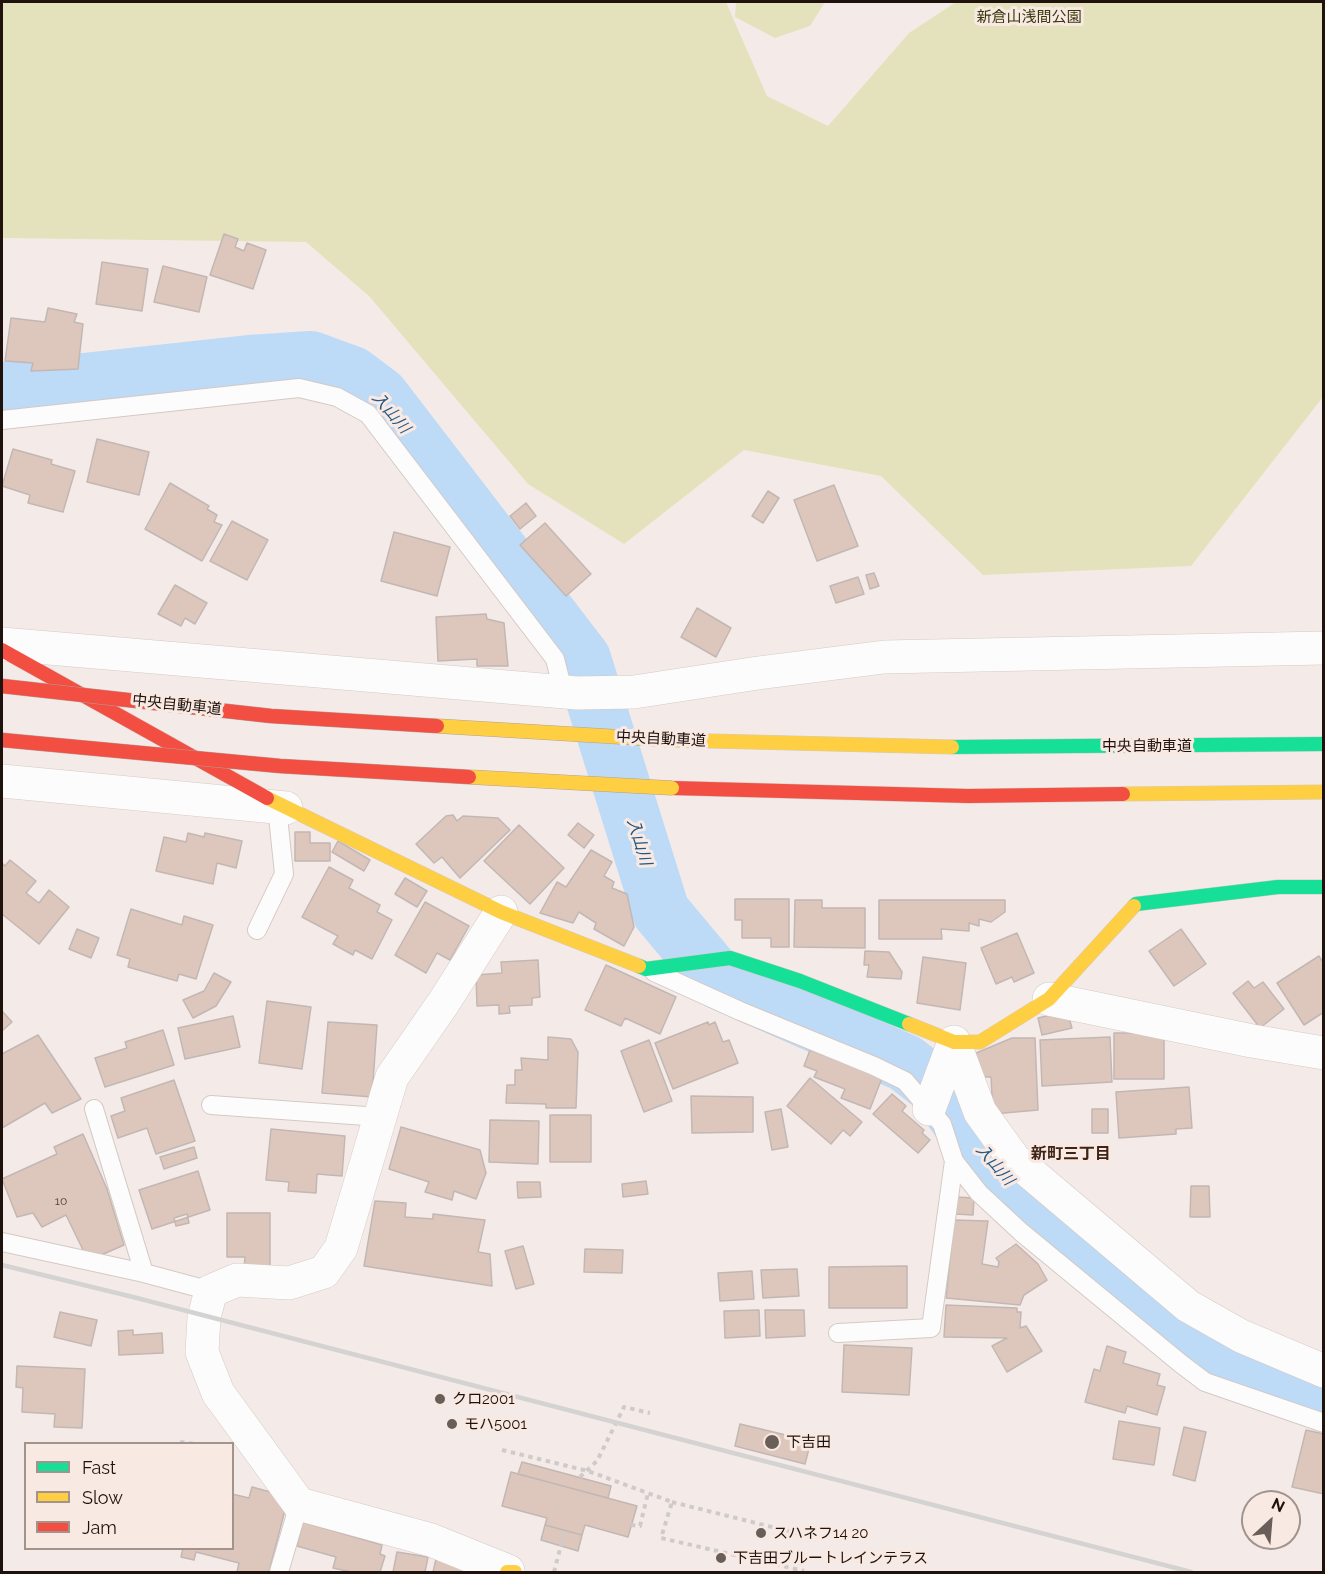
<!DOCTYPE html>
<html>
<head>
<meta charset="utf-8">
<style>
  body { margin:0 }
  #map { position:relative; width:1325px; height:1574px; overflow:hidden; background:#f4ebe8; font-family:Raleway,sans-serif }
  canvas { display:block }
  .frame { position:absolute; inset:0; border:3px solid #1f120c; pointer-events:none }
  .legend { position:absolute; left:24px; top:1442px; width:210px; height:108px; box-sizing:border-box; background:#f9e9e3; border:2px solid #a2938d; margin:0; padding:8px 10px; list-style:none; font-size:18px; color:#1f120c }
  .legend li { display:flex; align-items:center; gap:12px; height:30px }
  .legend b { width:30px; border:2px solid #a2938d }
  .north { position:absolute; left:1241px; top:1490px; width:60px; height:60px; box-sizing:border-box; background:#f9e9e3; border:2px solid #a2938d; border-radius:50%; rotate:26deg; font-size:16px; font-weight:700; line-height:24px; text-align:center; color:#1f120c }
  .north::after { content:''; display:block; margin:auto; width:21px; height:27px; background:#6a5e59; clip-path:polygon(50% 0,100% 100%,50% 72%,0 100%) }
</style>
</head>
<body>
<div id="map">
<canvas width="1325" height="1574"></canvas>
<div class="frame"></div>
<ul class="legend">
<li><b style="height:8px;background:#16e098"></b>Fast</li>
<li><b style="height:8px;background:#ffcf43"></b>Slow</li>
<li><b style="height:8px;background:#f24e42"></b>Jam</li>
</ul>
<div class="north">N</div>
</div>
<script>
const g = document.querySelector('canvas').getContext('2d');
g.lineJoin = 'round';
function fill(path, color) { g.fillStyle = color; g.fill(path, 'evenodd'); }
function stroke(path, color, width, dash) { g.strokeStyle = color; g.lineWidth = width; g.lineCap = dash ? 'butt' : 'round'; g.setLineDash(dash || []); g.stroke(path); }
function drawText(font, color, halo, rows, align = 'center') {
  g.font = font + ' Raleway,"Noto Sans JP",sans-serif'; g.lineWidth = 6; g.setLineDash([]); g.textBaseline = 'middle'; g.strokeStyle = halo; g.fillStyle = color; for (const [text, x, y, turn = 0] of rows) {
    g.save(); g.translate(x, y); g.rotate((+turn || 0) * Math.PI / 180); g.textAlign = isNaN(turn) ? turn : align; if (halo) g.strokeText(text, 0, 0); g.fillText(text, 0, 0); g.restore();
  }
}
fill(new Path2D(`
  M2,2H726L767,96L828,126L909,33L956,2H1323V397L1191,566L983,575L881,476L744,450L624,544L528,484L369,296L306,242L2,238Z
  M736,2H825L810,26L775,38L735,17Z`), '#e4e2bc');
stroke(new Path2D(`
  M2,391L249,364L311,360L352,375L380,396L582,659L661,912L718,980L905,1063L935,1086L997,1172L1129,1294L1221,1366L1324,1397`), '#bddaf7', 58);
const building = new Path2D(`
  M224,234L238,239L235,247L244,251L247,243L266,250L253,289L210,275Z
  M102,262L148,269L142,311L96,304Z
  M163,266L207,277L199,312L154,302Z
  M48,308L77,314L74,322L83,324L78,369L31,371L33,363L5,361L11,318L45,322Z
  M97,439L149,452L139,495L87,482Z
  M13,449L52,460L51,464L75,471L63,512L28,503L30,495L2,486Z
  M170,483L209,506L207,509L217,515L214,522L222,525L202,561L145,529Z
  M834,485L858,546L817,561L794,500Z
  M768,491L779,498L763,523L752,516Z
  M526,503L536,516L520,529L510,516Z
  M232,521L268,540L247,580L210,561Z
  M545,523L591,574L566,596L520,545Z
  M394,532L450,547L437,596L381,581Z
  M874,573L879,586L870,589L866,575Z
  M858,577L864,594L836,603L830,586Z
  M175,585L207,603L195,624L185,618L181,626L158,614Z
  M697,608L731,628L716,657L681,637Z
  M486,614L487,619L504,623L508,666H477V659L438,661L436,617Z
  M453,815L457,821L463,816L498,818L510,830L460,878L442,857L434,863L416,844L446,816Z
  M578,823L594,835L584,848L568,835Z
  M519,825L564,868L530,904L484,861Z
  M295,832H310V843H330V861H295Z
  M188,833L204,837L205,833L242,841L236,868L217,863L213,884L156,871L164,837L186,842Z
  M338,841L370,860L364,871L332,852Z
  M591,850L612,862L604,876L614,882L612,888L627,894L634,927L624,946L594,929L596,923L579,912L573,923L540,913L557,882L566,887Z
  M10,860L36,881L26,893L39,903L49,890L69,907L39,944L2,914V863L5,866Z
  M329,867L353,880L349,888L380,905L377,912L392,920L372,959L355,950L353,955L333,944L338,936L302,917Z
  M405,878L427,891L417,907L395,894Z
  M735,899H789V947H771V938H742V920H735Z
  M795,900H822V908H865V948L794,947Z
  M879,900H1005V912L991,922L979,919V926L969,923V931L941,929L942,939H879Z
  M425,902L469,926L450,960L437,953L426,973L395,955Z
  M131,909L182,925L184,916L213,925L196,979L179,974L177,981L128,967L130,959L117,955Z
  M77,929L99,938L91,958L69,949Z
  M1181,929L1206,964L1174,986L1149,951Z
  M1017,933L1034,973L1014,982L1012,977L996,984L981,948Z
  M865,951L889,952L902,972L901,979L867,977L869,965H864Z
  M1319,956L1324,964V1012L1304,1025L1277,983Z
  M923,957L966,963L960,1010L917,1003Z
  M538,960L540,997L532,998V1005L509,1006L510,1013L499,1014V1005L477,1006L476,975L502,973L501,962Z
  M606,965L676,997L660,1034L625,1018L621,1026L585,1010Z
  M214,973L231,982L216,1006L193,1018L183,1000L204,991Z
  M1248,981L1254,988L1263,982L1284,1009L1260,1028L1233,993Z
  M267,1001L311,1007L302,1069L259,1063Z
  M2,1011L12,1022L2,1031Z
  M1067,1011L1072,1028L1042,1035L1038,1018Z
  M233,1016L240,1047L185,1059L178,1028Z
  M328,1022L377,1025L372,1097L322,1093Z
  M708,1022L709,1025L715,1022L723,1042L729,1040L738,1063L673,1089L655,1043Z
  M163,1030L174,1065L105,1087L95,1058L127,1048L125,1042Z
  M1114,1033H1164V1079H1114Z
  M38,1035L81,1099L52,1113L45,1103L2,1128V1054Z
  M548,1037L571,1039L578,1052L576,1108H546V1104L506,1103L507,1085H515V1070H522L521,1058L548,1060Z
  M1110,1037L1112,1082L1042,1086L1040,1040Z
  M1012,1038H1035L1038,1110L993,1114L991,1077H971L969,1056Z
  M649,1040L672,1101L644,1112L621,1051Z
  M810,1050L882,1078L870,1109L841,1098L845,1089L814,1077L817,1071L804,1066Z
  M810,1078L862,1122L850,1136L843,1130L831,1144L787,1106Z
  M174,1080L195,1141L156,1154L147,1128L118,1138L111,1116L125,1111L121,1098Z
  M1189,1087L1192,1128L1176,1129V1134L1119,1138L1116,1092Z
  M892,1094L906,1106L902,1111L924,1130L922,1133L930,1140L918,1153L873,1114Z
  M691,1096L753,1097V1132L692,1133Z
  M781,1109L788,1147L772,1150L765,1112Z
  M1092,1109H1108V1133H1092Z
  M550,1115H591V1162H550Z
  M490,1120L539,1121L538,1164L489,1162Z
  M401,1127L480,1150L486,1173L476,1199L454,1191L452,1200L425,1192L429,1182L389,1169Z
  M271,1129L345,1136L342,1176L317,1174L316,1193L288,1191L289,1182L266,1180Z
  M83,1134L107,1189L124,1245L99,1256L84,1252L66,1215L42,1227L33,1213L17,1217L2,1179L57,1154L54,1147Z
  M194,1147L197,1158L164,1169L160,1157Z
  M198,1171L210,1210L152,1229L139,1190Z
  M646,1181L648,1194L623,1197L622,1184Z
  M517,1182H540L541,1197L518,1198Z
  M1191,1186H1209L1210,1217H1190Z
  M956,1197L974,1198L973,1215L955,1214Z
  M375,1201L406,1203L405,1217L433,1219V1214L485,1220L478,1252L490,1254L492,1286L364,1266Z
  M227,1213H270V1269H244L245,1257H227Z
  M187,1214L189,1223L176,1226L174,1218Z
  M954,1220L988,1221L982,1264L998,1267L999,1262L996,1258L1016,1244L1038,1264L1047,1280L1024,1295L1020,1305L946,1298Z
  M523,1246L534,1284L516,1289L505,1251Z
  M585,1249L623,1250L622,1273L584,1272Z
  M907,1266V1308H829V1267Z
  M797,1269L799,1296L763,1298L761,1270Z
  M752,1271L754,1299L720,1301L718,1273Z
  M946,1305L1017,1308V1312H1021L1020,1328L1026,1326L1042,1351L1007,1372L992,1346L1007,1338L944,1337Z
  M759,1310L760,1336L725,1338L724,1311Z
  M765,1310H804L805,1336L766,1338Z
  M60,1312L97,1320L91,1346L54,1337Z
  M133,1330V1335L162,1333L163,1353L119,1355L118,1331Z
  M844,1345L912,1348L909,1395L842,1392Z
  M1107,1346L1126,1352L1123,1363L1160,1374L1157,1385L1165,1387L1157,1415L1127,1406L1125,1413L1085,1402L1094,1369L1100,1371Z
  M17,1366L85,1369L82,1428L54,1427L55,1414L22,1412L23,1388L16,1387Z
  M1119,1421L1160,1428L1154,1465L1113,1459Z
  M740,1424L811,1441L805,1464L735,1446Z
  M1184,1427L1206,1432L1195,1481L1173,1475Z
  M1306,1430L1324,1434V1494L1292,1487Z
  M522,1462L611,1486L608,1498L518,1474Z
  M511,1472L637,1506L628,1537L585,1525L582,1535L545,1525L547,1518L502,1506Z
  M252,1487L274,1493L286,1506L269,1572H237L239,1563L196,1552L194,1560L181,1557L183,1548H232V1494L249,1498Z
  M303,1522L382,1545L380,1554L385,1556L380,1572H351L333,1568L336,1557L297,1546Z
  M545,1525L582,1535L578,1551L541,1540Z
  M397,1552L428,1557L425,1572H393Z
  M436,1559L471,1572H433Z`);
fill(building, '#ddc7bd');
stroke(building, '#c2b7b3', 1.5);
const lane = new Path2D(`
  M2,420L299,388L337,397L368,414L555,659L563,691
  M257,930L284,874L277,807
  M654,972L740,1011L874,1066L905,1081L942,1124L954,1161L979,1193L1021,1232L1180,1363L1205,1382L1324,1423
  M211,1105L380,1117
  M94,1109L144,1273
  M2,1242L144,1273L211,1291
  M838,1333L931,1328L954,1161
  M279,1572L299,1504`);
const street = new Path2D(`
  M2,644L577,693L634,692L758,673L884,657L1324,648
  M2,781L286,808
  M501,912L444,1002L392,1077L341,1248L324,1272L289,1283L237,1280L211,1291L204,1317L202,1352L218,1393L299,1504L431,1540L508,1571
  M1049,999L1252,1041L1324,1053
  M929,1109L954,1042L980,1112L1014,1159L1188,1306L1241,1336L1324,1371`);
const fast = new Path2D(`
  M952,747L1324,744
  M1134,906L1136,904L1278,887H1324
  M639,966L646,969L730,958L800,981L909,1024`);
const slow = new Path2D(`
  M671,740L952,747
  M1123,794L1324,792
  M267,798L501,912L639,966
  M909,1024L954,1042H980L1049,999L1134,906
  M507,1572H515`);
const jam = new Path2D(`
  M2,650L267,798
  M672,788L968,796L1123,794`);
stroke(lane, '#d4c9c4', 20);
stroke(street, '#d4c9c4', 34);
stroke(fast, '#d4c9c4', 15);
stroke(slow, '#d4c9c4', 15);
stroke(jam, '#d4c9c4', 15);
stroke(new Path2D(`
  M180,1442L196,1444
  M502,1450L588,1471L672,1502L661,1538L804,1571
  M580,1477L597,1461L624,1407L650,1413
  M672,1502L812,1537
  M631,1525L640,1526L648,1493
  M554,1572L565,1530`), '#cfcbcb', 4, [4.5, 4.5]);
stroke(lane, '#fdfcfc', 18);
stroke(street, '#fdfcfc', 33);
stroke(fast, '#16e098', 14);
stroke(slow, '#ffcf43', 14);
stroke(jam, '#f24e42', 14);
stroke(new Path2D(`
  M2,1265L133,1297L1191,1572`), '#d5d2d2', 4.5);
const slowBridge = new Path2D(`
  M437,726L671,740
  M469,777L672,788`);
const jamBridge = new Path2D(`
  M2,686L271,716L437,726
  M2,740L280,766L469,777`);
stroke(slowBridge, '#b49f99', 15, []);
stroke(jamBridge, '#b49f99', 15, []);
stroke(slowBridge, '#ffcf43', 14);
stroke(jamBridge, '#f24e42', 14);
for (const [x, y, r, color] of [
  [440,1399,6,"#6a5e59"],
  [452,1424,6,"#6a5e59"],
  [772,1442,8,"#6a5e59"],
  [761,1533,6,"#6a5e59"],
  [721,1558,6,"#6a5e59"]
]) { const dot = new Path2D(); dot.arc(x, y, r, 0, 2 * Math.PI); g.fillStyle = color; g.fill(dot); stroke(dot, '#f9e9e3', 2); }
drawText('12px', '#4e3f38', null, [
  ["10",61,1201]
]);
drawText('15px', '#37380b', '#f9e9e3', [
  ["新倉山浅間公園",1029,17]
]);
drawText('15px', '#1f120c', '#f9e9e3', [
  ["中央自動車道",177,705,6],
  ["中央自動車道",661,739,3],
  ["中央自動車道",1147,746]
]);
drawText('15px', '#1f120c', '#f9e9e3', [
  ["クロ2001",452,1399],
  ["モハ5001",464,1424],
  ["下吉田",786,1442],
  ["スハネフ14 20",773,1533],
  ["下吉田ブルートレインテラス",733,1558]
], 'left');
drawText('italic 16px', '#215886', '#f9e9e3', [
  ["入山川",391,413,49],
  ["入山川",639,842,73],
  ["入山川",995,1165,49]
]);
drawText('bold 16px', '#3f2316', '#f9e9e3', [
  ["新町三丁目",1071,1154]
]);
</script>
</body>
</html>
